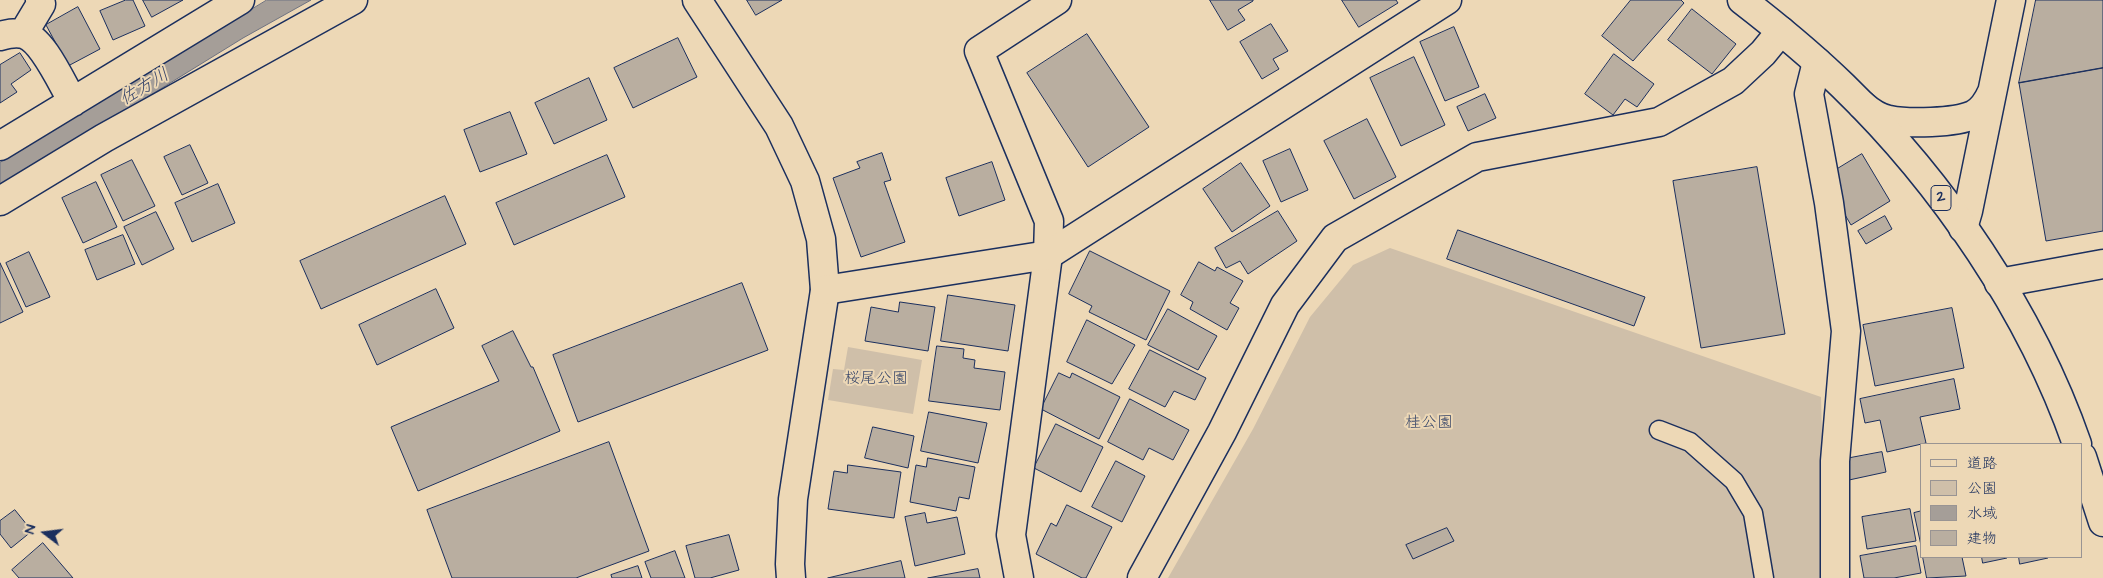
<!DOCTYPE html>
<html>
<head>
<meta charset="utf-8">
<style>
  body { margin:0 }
  #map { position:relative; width:2103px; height:578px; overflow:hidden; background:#edd8b6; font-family:"Architects Daughter","Klee One",sans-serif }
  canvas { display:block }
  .legend { position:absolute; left:1920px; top:443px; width:162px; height:115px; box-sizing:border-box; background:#edd8b6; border:1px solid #999493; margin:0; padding:6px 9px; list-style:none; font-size:15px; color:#1b2f5e }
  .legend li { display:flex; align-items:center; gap:10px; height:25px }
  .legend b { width:25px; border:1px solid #999493 }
  .north { position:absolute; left:20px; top:508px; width:50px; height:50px; -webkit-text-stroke:4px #edd8b6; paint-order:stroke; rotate:285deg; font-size:14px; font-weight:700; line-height:20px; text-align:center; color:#1b2f5e }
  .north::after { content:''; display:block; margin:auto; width:18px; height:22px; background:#1b2f5e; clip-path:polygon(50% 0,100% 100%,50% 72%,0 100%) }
</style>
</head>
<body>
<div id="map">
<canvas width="2103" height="578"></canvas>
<ul class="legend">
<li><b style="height:6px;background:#edd8b6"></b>道路</li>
<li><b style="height:14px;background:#cfbfa9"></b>公園</li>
<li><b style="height:14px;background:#a59e98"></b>水域</li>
<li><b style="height:14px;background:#b9aea0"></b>建物</li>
</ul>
<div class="north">N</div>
</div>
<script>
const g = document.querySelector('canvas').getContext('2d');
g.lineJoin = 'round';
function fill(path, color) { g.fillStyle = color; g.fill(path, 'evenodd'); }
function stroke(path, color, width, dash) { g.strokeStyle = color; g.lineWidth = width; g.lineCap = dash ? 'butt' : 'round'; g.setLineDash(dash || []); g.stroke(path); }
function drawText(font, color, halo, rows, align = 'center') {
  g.font = font + ' "Architects Daughter","Klee One",sans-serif'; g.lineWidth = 4; g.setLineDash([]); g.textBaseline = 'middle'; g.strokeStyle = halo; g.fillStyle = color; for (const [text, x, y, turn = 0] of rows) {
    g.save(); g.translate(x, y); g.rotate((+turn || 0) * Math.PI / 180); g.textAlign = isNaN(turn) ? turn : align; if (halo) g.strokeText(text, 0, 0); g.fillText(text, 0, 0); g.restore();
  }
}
fill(new Path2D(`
  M1390,248L1821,397L1826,578H1168L1253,429L1310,317L1353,265Z
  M848,347L922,360L913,414L828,400L833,369L844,370Z`), '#cfbfa9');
const water = new Path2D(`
  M267,0H311L243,38L0,188V163Z`);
fill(water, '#a59e98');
stroke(water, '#6e7281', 1);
const building = new Path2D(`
  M126,0H133L145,26L113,40L100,11Z
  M143,0H183L152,17Z
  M747,0H782L756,15Z
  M1210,0H1253V1L1238,10L1245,20L1228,30Z
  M1342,0H1396L1398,3L1359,27Z
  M1631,0H1681L1684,3L1633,61L1602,36Z
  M2036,0H2103V68L2019,83Z
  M78,7L100,49L68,66L46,25Z
  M1692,9L1736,44L1712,74L1668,40Z
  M1271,24L1288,51L1273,59L1279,69L1262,79L1240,42Z
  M1454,27L1479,87L1445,101L1420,42Z
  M1087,34L1149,127L1088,167L1027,73Z
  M678,38L697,77L633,108L614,68Z
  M20,53L31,70L11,84L17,92L0,103V65Z
  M1614,54L1654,84L1637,107L1625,99L1613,115L1585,94Z
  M1414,57L1445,125L1401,146L1370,78Z
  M2103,68V231L2046,241L2019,83Z
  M589,78L607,120L554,144L535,103Z
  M1485,94L1496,118L1468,131L1457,107Z
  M510,112L527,154L480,172L464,130Z
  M1367,119L1396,177L1354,199L1324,141Z
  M190,145L208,183L182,195L164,157Z
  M1290,149L1308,190L1281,202L1263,161Z
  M882,153L891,180L884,182L905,242L861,257L833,178L860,168L857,162Z
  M1862,154L1890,201L1851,225L1835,198L1834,171Z
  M607,155L625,197L514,245L496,203Z
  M132,160L155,206L123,221L101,175Z
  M992,162L1005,200L959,216L946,178Z
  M1241,163L1270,206L1232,232L1203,189Z
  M1757,167L1785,334L1701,348L1673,181Z
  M96,182L117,227L83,243L62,198Z
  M218,184L235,223L192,242L175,203Z
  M445,196L466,244L321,309L300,261Z
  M1278,211L1297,241L1248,274L1240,261L1226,268L1215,248Z
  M156,212L174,249L142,265L124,227Z
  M1885,216L1892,229L1866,244L1858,231Z
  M1458,230L1645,297L1634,326L1447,259Z
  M123,235L135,264L97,280L85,250Z
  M1090,251L1170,291L1146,340L1089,312L1092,306L1069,294Z
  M29,252L50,297L26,307L6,263Z
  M1199,262L1215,271L1217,267L1243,281L1230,303L1239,308L1227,330L1190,309L1193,302L1181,295Z
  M0,263L23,312L0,323Z
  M742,283L768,350L578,422L553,355Z
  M436,289L454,328L377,365L359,325Z
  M948,295L1015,305L1008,351L941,341Z
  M900,302L935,307L928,351L865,341L871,307L898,312Z
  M1952,308L1964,368L1875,386L1863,325Z
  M1168,309L1217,336L1198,370L1148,345Z
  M1087,320L1135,345L1112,384L1067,362Z
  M513,331L531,367H533L560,431L418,491L391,427L499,381L482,346Z
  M937,346L964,349L963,358L975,360L974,368L1005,372L1000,410L929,401Z
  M1150,350L1206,378L1195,400L1174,391L1165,407L1129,389Z
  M1059,373L1070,378L1072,373L1120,397L1099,439L1041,409Z
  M1954,379L1960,409L1920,417L1926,443L1887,452L1880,420L1865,423L1860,399Z
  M1130,399L1189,430L1173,460L1149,448L1143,460L1108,442Z
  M929,412L987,423L978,463L921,451Z
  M1056,424L1103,447L1081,492L1034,468Z
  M873,427L914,436L908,468L865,458Z
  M609,442L649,551L576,578H452L427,510Z
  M1882,452L1886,472L1849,480L1845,459Z
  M928,458L975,467L969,499L959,497L956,511L910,502L916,465L926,467Z
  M1116,461L1145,476L1122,522L1092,507Z
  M848,465L901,472L894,518L828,509L834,471L847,473Z
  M1067,505L1112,527L1086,578H1082L1036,554L1051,523L1056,526Z
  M1910,509L1916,541L1867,549L1862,517Z
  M15,510L32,531L11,548L0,534V521Z
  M1922,511V550L1914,513Z
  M925,513L927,523L957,517L965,554L915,566L905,517Z
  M1447,528L1454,541L1413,559L1406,545Z
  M729,535L739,570L710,578H695L686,546Z
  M43,543L73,578H19L12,570Z
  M1916,546L1921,573L1894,578H1864L1860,556Z
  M675,551L685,578H651L645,562Z
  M1923,557H1962L1966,576L1927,578Z
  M1982,557H2007V558L1983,563Z
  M2019,557H2048V558L2020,564Z
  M901,561L905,578H828Z
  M638,566L642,578H612L611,575Z
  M978,569L980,578H928Z`);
fill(building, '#b9aea0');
stroke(building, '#1b2f5e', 1);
const service = new Path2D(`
  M1659,430L1690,442L1734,481L1753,513L1764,578`);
const minor = new Path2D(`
  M697,0L779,126L805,181L821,239L825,290L793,499L790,564L791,578
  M23,34L41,4L40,0
  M0,36C7,34 16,32 23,34C43,39 62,84 73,102
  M1817,62L1809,94L1829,203L1846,331L1835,461V578
  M1862,105C1870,112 1878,118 1889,120C1908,124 1955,123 1973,115C1983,110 1988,101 1992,92
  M0,146L240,0
  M0,201L104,138L353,0
  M1963,228L1968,211L2011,0
  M1999,283L2103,264
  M1019,578L1011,535L1048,255L1049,221L979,51L1057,0
  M1142,578L1222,432L1285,305L1335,238L1477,157L1659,122L1733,81L1763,53L1781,31`);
const tertiary = new Path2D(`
  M825,290L1048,255L1447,0`);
const trunk = new Path2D(`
  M1742,0C1777,27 1811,55 1843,86C1943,183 2031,312 2077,444
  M2082,457L2103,522`);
stroke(service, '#1b2f5e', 21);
stroke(minor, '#1b2f5e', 31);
stroke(tertiary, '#1b2f5e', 31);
stroke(trunk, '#1b2f5e', 31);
stroke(service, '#edd8b6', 18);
stroke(minor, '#edd8b6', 28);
stroke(tertiary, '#edd8b6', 28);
stroke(trunk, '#edd8b6', 28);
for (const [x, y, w] of [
  [1941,198,20]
]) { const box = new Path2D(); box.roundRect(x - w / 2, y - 12.5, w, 25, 4); g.fillStyle = '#edd8b6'; g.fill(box); stroke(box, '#1b2f5e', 1); }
drawText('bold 15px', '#1b2f5e', null, [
  ["2",1941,198]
]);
drawText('16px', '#364569', '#edd8b6', [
  ["桜尾公園",876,380],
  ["桂公園",1429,424]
]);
drawText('italic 18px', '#37456a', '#edd8b6', [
  ["佐方川",145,88,-31]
]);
</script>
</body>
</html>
